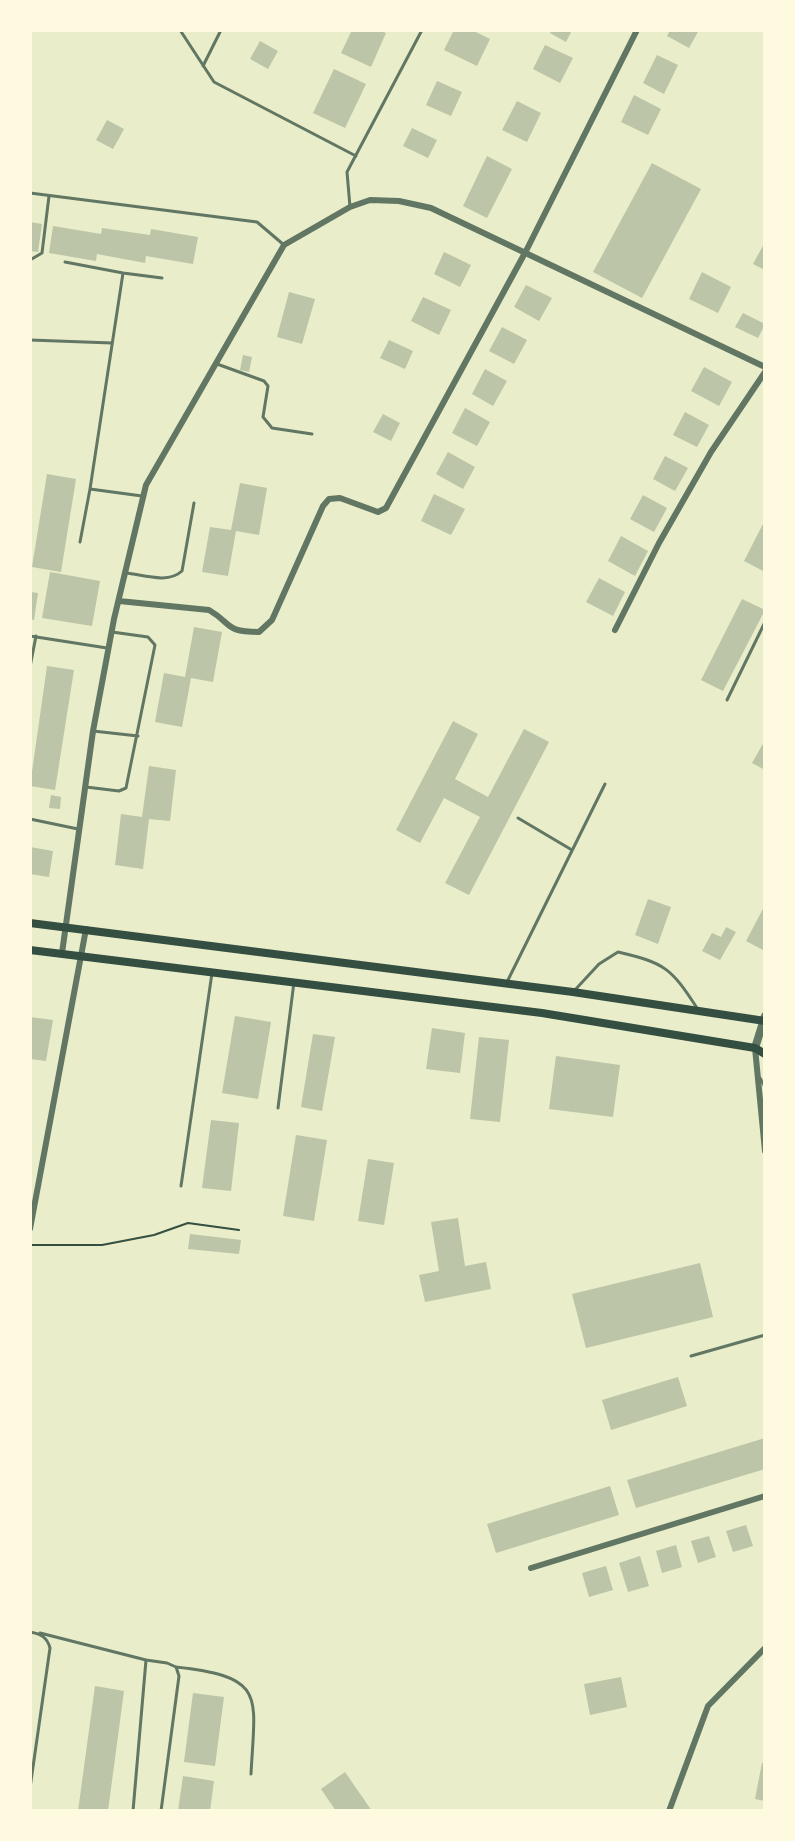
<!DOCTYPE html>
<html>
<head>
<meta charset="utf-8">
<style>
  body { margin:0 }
  #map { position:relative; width:795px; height:1841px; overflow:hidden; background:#e9edc9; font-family:"Alegreya Sans",sans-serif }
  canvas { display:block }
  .frame { position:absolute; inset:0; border:32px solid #fefae0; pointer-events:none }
</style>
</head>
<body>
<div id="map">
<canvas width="795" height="1841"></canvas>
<div class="frame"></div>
</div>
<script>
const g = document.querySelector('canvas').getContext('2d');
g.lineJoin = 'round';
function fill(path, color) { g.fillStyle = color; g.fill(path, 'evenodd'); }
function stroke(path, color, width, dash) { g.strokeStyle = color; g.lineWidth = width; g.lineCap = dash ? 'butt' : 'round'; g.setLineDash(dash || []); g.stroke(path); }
fill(new Path2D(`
  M352,30H379L386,33L371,67L341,53Z
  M454,30H472L490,39L477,66L444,50Z
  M552,30H572L566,42L550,33Z
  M670,30H699L689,48L667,36Z
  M260,41L278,51L268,69L250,59Z
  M545,45L573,58L560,83L533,69Z
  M657,55L678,65L664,94L643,83Z
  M334,69L366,84L345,128L313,113Z
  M437,81L462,92L451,116L426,105Z
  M634,95L661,109L648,135L621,122Z
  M517,101L541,113L527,142L502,130Z
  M107,120L124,129L113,149L96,140Z
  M412,128L437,140L428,158L403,146Z
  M487,156L512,169L487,218L463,206Z
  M652,163L701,189L642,298L593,272Z
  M30,222L42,224L38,252L30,251Z
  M53,226L101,234L102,228L150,235L151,229L198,237L193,264L146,256L145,263L97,254L96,261L49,253Z
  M765,242V270L753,264Z
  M444,252L471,265L460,287L434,274Z
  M702,272L731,287L718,313L689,299Z
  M526,285L552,298L539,321L514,307Z
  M289,292L315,299L302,344L277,337Z
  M423,297L451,310L439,335L411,321Z
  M743,313L765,324L758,338L735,327Z
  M502,327L527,340L514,364L489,351Z
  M389,340L413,351L405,369L380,358Z
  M243,355L252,357L249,372L240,370Z
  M704,367L732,382L719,406L691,391Z
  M485,369L507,381L493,406L472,394Z
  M465,408L490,422L477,446L452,433Z
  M685,412L709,425L697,447L673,435Z
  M383,414L400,423L391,441L373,432Z
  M448,452L475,467L463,489L436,474Z
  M665,456L688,468L675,491L653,479Z
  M47,474L76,479L61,572L32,567Z
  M240,483L267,488L259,535L236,531L228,576L202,572L210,527L231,530Z
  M434,494L465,509L451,535L421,521Z
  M643,495L667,508L654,532L630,519Z
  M765,520V572L744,561Z
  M621,536L648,551L635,576L608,561Z
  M50,572L100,581L92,626L42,618Z
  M599,578L625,592L613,616L586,602Z
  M30,592L38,593L34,620L30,619Z
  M742,599L765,610L723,691L701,680Z
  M194,627L222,632L213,682L191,678L182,727L155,722L164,673L185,677Z
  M47,666L74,670L55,790L30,786Z
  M453,721L478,734L455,779L488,797L524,729L549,742L469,895L445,883L480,817L444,798L420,843L396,830Z
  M765,740V770L752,763Z
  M149,766L176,770L170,821L149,819L143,869L115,865L121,814L142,817Z
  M51,795L61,797L60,809L49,808Z
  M30,847L53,851L49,877L30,874Z
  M648,899L671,907L658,944L635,935Z
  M765,905V951L746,941Z
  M726,927L736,932L720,960L702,951L712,933L721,937Z
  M235,1016L271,1022L258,1099L222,1093Z
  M30,1017L53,1020L46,1061L30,1059Z
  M432,1028L465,1033L460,1073L426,1069Z
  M313,1034L335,1037L322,1111L301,1107Z
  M479,1037L509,1040L500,1122L470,1119Z
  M556,1056L620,1065L613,1117L549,1109Z
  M211,1120L239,1123L231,1191L202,1188Z
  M296,1135L327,1140L314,1221L283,1216Z
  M368,1159L394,1163L384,1225L358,1221Z
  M458,1218L465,1266L486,1262L491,1289L425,1302L419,1275L439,1271L431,1222Z
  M190,1234L241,1240L239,1254L188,1249Z
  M700,1263L713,1317L586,1348L572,1294Z
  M678,1377L687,1406L611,1430L602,1400Z
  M765,1438V1469L636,1508L627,1480Z
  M610,1486L619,1515L496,1553L487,1524Z
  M746,1525L753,1546L733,1552L726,1531Z
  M709,1536L716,1557L698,1563L691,1541Z
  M676,1545L682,1567L662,1573L656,1551Z
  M640,1556L649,1586L628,1592L619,1563Z
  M606,1566L613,1590L589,1597L582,1573Z
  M621,1677L627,1707L590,1715L584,1684Z
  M95,1686L124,1691L108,1811H78Z
  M193,1693L224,1697L215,1766L184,1762Z
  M762,1763H765V1801L755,1799Z
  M345,1772L372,1811H336L321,1789Z
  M183,1776L214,1781L210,1811H178Z`), '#bcc5a7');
stroke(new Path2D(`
  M30,1245H102L154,1235L188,1223L239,1230`), '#344e41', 2);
stroke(new Path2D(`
  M180,30L214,82L356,156
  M203,66L221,30
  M30,193L257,222L284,245
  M350,207L347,172L422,30
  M30,260L42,253L49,196
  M65,262L123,273L90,489
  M123,273L162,278
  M30,340L112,343
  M217,364L264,381L268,386L263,417L272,428L312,434
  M80,542L90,489L142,496
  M126,573C144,575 168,584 182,571L194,503
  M30,636L107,648
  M30,667L36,636
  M727,700L765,622
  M93,731L138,736
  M86,787L119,791L126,788L155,645L148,637L112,632
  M518,818L572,850
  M30,819L78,829
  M507,982L605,784
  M574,991L599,964L618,952C665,963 671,968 697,1008
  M760,1078L765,1087
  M278,1108L294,982
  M181,1186L212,973
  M691,1356L765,1335
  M30,1632C41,1634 47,1637 50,1648L30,1788
  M40,1633L146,1660L133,1811
  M146,1660L167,1663L176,1667L179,1676L161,1811
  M176,1667C267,1677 255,1695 251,1774`), '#617663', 3);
stroke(new Path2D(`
  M119,601L209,610C233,624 224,632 259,632L272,620L323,506L329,499L340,498L378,512L386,508L526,251L637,30
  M615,630L659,543L711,452L765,372
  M62,953L93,731L114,619L146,485L284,245L350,207L370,200L399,201L431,208L765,367
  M755,1048L765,1151
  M30,1229L86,929
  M531,1568L765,1496
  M669,1811L708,1706L765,1648`), '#617663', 6);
stroke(new Path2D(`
  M755,1048L765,1016`), '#617663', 8);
stroke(new Path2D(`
  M30,923L573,992L765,1021
  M30,950L542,1013L755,1048L765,1054`), '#344e41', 8);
</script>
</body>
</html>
